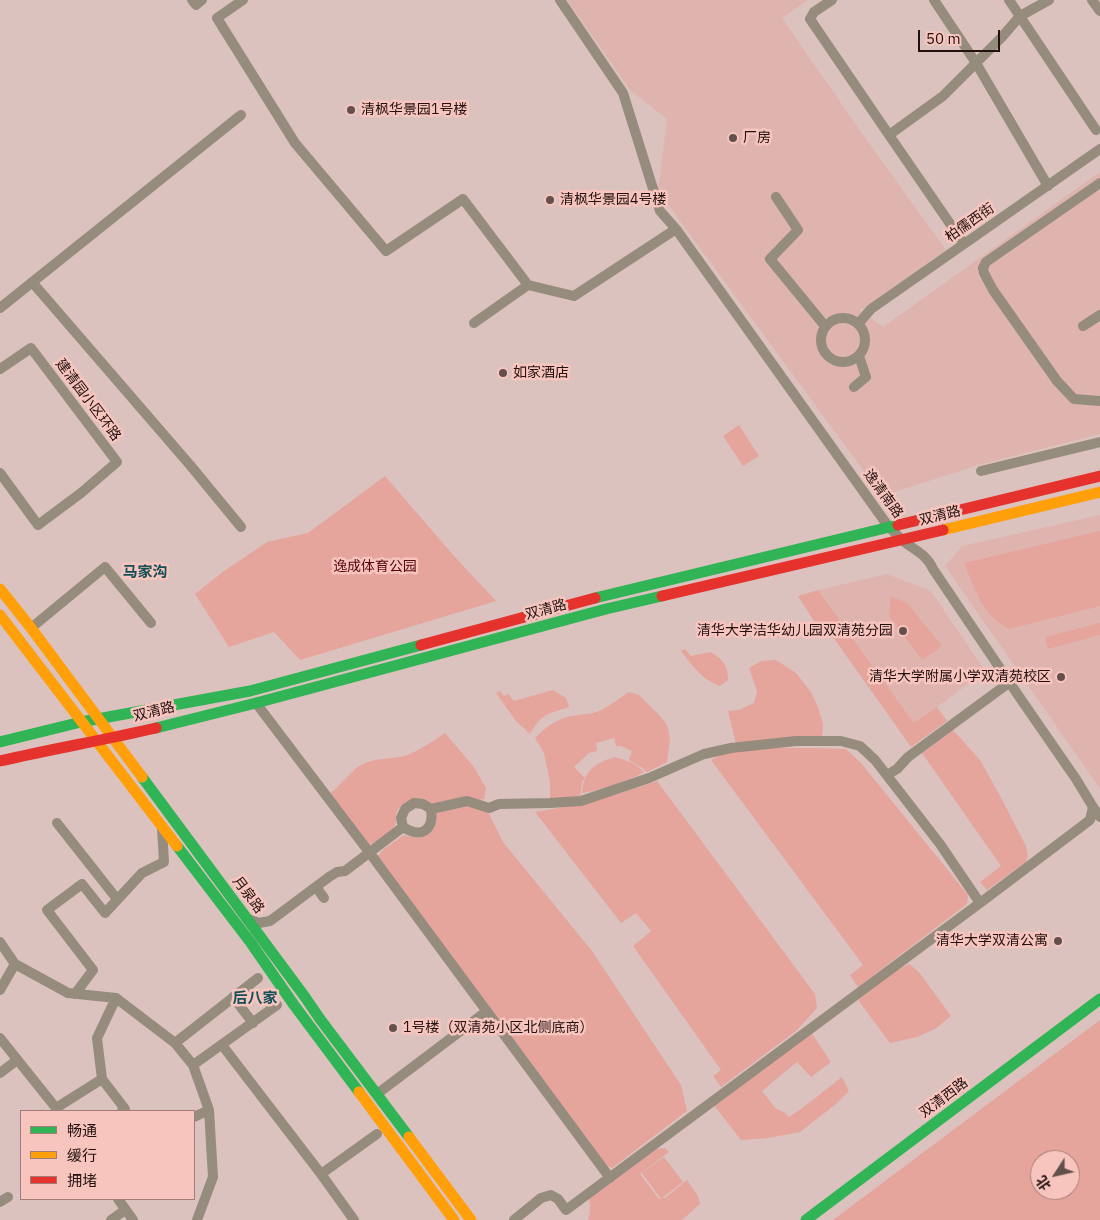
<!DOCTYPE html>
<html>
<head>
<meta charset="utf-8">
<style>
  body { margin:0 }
  #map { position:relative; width:1100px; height:1220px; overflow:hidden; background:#dcc2be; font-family:"IBM Plex Sans","Noto Sans SC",sans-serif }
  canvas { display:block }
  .legend { position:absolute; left:20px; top:1110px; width:175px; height:90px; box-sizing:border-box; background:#f7c5be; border:1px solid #a27d78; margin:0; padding:6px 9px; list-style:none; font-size:15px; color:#22110f }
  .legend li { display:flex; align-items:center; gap:10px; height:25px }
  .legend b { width:25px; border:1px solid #a27d78 }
  .north { position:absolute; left:1030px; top:1150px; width:50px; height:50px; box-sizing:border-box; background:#f7c5be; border:1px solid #a27d78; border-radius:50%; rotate:235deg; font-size:14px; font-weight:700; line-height:20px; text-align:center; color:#22110f }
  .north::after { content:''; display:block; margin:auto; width:18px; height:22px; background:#634f4c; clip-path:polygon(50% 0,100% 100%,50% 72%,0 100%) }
  .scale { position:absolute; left:918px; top:30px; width:82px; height:22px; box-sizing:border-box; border:2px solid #22110f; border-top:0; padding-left:6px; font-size:15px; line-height:18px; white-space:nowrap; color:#22110f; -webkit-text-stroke:4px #f7c5be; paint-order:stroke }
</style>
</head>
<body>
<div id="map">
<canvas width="1100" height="1220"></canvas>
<ul class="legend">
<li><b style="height:6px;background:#30b455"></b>畅通</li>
<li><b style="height:6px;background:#ff9f0a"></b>缓行</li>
<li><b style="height:6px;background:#e5322d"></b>拥堵</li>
</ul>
<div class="north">北</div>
<div class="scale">50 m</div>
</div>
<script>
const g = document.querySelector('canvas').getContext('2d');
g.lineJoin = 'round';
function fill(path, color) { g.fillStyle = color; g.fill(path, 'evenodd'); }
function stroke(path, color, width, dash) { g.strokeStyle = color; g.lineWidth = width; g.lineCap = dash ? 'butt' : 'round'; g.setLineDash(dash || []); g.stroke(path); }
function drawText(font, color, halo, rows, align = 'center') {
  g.font = font + ' "IBM Plex Sans","Noto Sans SC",sans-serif'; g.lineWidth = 5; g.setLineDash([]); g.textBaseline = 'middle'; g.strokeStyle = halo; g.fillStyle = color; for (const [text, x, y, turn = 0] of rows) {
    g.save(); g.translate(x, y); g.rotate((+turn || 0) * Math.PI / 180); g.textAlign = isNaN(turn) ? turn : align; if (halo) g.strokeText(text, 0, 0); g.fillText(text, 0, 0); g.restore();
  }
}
fill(new Path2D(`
  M567,0H808L782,18L859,129L946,250L860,311L883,327L1100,172V434L982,464L882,496L658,191L667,119L631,91Z
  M1100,515V789L945,566L962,546Z
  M887,574L931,591L985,671L915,724L818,590Z`), '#dfb4af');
fill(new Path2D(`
  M739,425L759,456L743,466L723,436Z
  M385,476L454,556L496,601L300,660L274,632L229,647L195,594L224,571L267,542L308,533Z
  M1100,531V606L1009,629C982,615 975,589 964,563Z
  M818,590L914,723L937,707L947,721L911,747L828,630L822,634L798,596Z
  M891,596L907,603L942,646L922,660L889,616Z
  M1100,623V635L1048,649L1045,637Z
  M685,649L691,656L711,652C723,660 728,665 728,680L720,686C702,680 692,665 681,651Z
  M776,660L796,673L811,692L818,707L823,724L822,738L736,744L728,711L739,710L754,703L757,691L749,668L761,661Z
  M553,690L566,698L569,707C548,714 542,713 530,734L516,721L496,693L500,691L504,696L508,694L514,701Z
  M629,692L639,695L660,716L667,725L670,738L667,762L647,772L641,767L629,760L632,751L621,746H616L614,738L596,743L597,751L589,753L574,767L585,778L582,782L580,800L550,802V782L544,753L535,738C546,727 556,719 572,716C581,714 590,715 599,711C610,706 620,698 629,692Z
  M953,730L980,760L999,794L1026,846L1028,856L1026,862L987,890L980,882L1001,866L922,753Z
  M445,733L474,767L486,788L484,799L478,800L465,796L431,807L413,800C386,810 403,817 392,830C386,837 376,841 368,846L329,794C341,786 352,768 365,763C377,758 391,759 404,756C418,752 433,741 445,733Z
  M764,748H814L846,749L861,763L968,895L967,904L858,987L850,975L863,965L711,760L722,754Z
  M615,757C626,760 636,763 644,772C625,783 604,789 582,793C584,770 595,763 615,757Z
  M657,781L815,994L817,1008L796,1031L721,1087L713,1076L721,1070L633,946L651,931L636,913L621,923L535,812L582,804L611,796Z
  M455,806H472L487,810L503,842L592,951L681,1085L687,1111L612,1168L603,1164L376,858L384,849L404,835C427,843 432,833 434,812Z
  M909,964L919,972L951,1016L935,1029L917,1037L890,1043L858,1000L898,969Z
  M1100,1020V1220H833ZM1040,1160H1070V1190H1040Z
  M811,1032L831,1062L811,1077L797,1062L762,1091L776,1109L784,1112L789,1117L805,1106L842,1077L849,1091L836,1104L800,1132L768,1138L741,1140L713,1104Z
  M665,1148L669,1152L640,1174L659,1199H661L642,1173L664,1157L683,1182L662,1198H665L687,1180L698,1196L700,1204L682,1220H588C591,1213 590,1205 589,1197L656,1149Z`), '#e5a49c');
stroke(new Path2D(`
  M192,0L196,5L202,0
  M243,0L217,18L295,143L386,251L463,199L528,285L574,296L676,229
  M560,0L623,93L660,211L676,229L888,526C893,531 898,536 903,541C915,550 927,555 933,569L1018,695L1076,779L1093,807L1100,817
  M832,0L814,12L810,19L889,135
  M934,0L976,63L1048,186
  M1009,0L1096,130
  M1092,0L1100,11
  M1100,183L986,262L983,268L984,273L993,290L1057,381L1074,399L1100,401
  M776,197L798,230L770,259L825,326
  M964,244L889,135L943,96L1002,37L1020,16L1049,0
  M32,282L190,465L241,527
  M0,308L241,115
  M821 340a22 22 0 1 1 44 0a22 22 0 1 1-44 0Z
  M474,323L528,285
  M859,323L871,309L1100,149
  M1083,326L1100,315
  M0,369L31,348L117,462L81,493L38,525L0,473
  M854,387L866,377L859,356
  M981,471L1100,442
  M31,628L105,567L151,623
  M256,703L369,852L610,1178
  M887,775L897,769L908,757L1010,682
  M57,823L117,899
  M403,827C422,839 434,830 431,809
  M316,887L324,898
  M980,903L1090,820L1093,807
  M248,919L259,923L270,921L329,877L337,872L345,871L403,827L401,818L405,809L414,803L423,804L431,809L467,801L489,808L499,804L550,803L581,801L649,778L704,754L731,748L796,741H841L860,746L875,760L940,844L980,903L566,1210L558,1199L551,1195L541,1198L514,1220
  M0,942L15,964L68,993L116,998L175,1043L193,1065L209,1110L213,1177L197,1220
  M0,990L15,964
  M75,994L93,970L47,910L82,884L105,913L142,873L164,862L162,828
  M233,997L253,1023
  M0,1038L56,1108L102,1079L125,1109L122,1111
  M175,1043L258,978
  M222,1045L321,1174L354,1220
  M193,1065L277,1005
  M0,1073L17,1060
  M102,1079L97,1038L116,998
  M377,1094L487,1011
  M194,1117L209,1110
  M321,1174L377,1134
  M118,1199L133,1220
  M0,1202L8,1197
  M111,1220L125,1210`), '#958c7d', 10);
stroke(new Path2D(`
  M595,598L898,525
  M156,728L256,703L606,609L662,596
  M0,742L81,722L250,691L421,645
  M142,777L305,997L320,1019L409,1137
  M177,846L251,943L294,1005L359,1092
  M806,1220L1100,999`), '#30b455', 11);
stroke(new Path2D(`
  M943,530L1100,492
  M0,589L31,628L142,777
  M0,615L177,846
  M359,1092L454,1220
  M409,1137L471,1220`), '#ff9f0a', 11);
stroke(new Path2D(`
  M898,525L1100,476
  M662,596L943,530
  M421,645L595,598
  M0,761C52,749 104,740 156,728`), '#e5322d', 11);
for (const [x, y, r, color] of [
  [351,110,5,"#634f4c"],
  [733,138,5,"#634f4c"],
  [550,200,5,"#634f4c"],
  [503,373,5,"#634f4c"],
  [903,631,5,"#634f4c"],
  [1061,677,5,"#634f4c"],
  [1058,941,5,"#634f4c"],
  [393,1028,5,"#634f4c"]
]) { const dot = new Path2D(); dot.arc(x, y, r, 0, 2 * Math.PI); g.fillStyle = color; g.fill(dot); stroke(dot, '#f7c5be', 2); }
drawText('14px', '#22110f', '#f7c5be', [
  ["清枫华景园1号楼",361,110],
  ["厂房",743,138],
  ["清枫华景园4号楼",560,200],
  ["如家酒店",513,373],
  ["清华大学洁华幼儿园双清苑分园",893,631,"right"],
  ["清华大学附属小学双清苑校区",1051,677,"right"],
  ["清华大学双清公寓",1048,941,"right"],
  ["1号楼（双清苑小区北侧底商）",403,1028]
], 'left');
drawText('14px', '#22110f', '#f7c5be', [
  ["柏儒西街",970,223,-35],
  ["建清园小区环路",88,400,53],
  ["逸清南路",883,494,54],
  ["双清路",940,516,-14],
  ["双清路",546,610,-15],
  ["双清路",154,712,-14],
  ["月泉路",248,895,53],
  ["双清西路",944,1098,-37]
]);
drawText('14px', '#570708', '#f7c5be', [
  ["逸成体育公园",375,567]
]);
drawText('bold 15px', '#124f56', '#f7c5be', [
  ["马家沟",145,573],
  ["后八家",255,999]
]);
</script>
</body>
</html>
